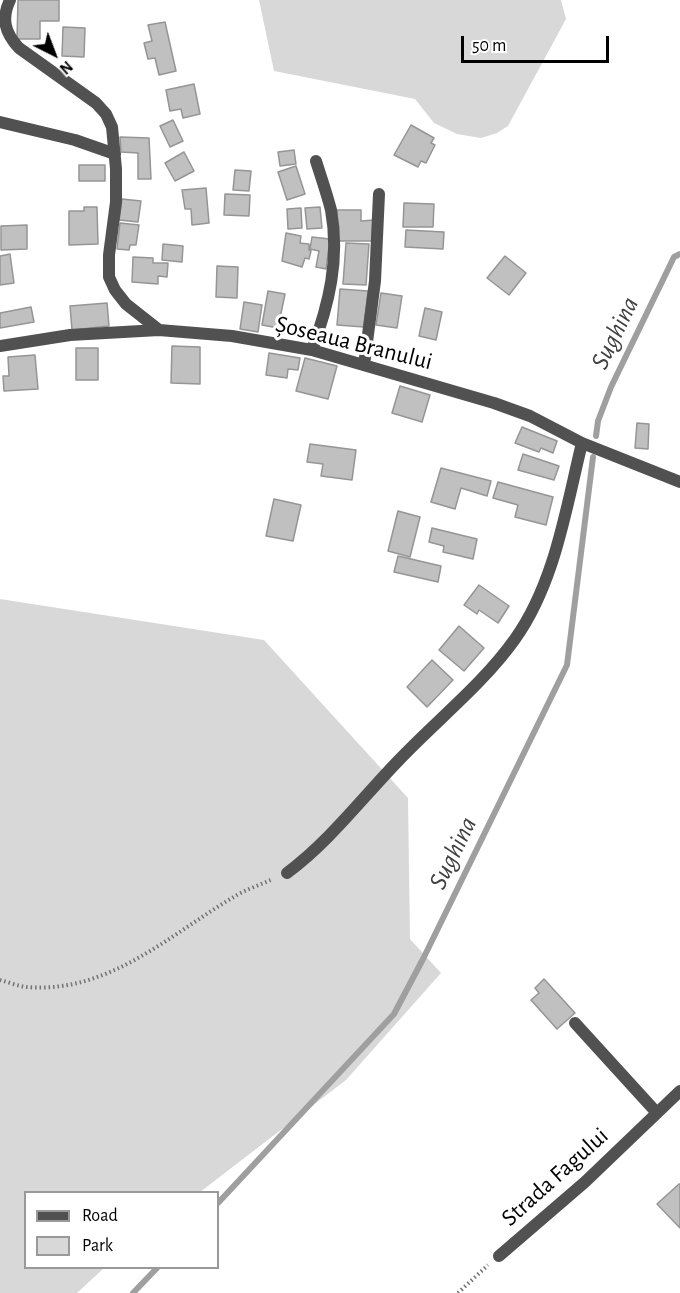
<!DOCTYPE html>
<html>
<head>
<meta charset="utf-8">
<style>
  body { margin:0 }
  #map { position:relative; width:680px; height:1293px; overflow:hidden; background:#fff; font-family:"Alegreya Sans",sans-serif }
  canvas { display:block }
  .legend { position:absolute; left:24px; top:1191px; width:195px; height:78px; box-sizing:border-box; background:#fff; border:2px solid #999; margin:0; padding:8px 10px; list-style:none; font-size:18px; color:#000 }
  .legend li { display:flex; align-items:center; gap:12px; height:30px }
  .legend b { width:30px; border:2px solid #999 }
  .north { position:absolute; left:24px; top:24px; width:60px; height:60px; -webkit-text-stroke:4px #fff; paint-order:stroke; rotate:138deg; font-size:16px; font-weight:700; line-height:24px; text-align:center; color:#000 }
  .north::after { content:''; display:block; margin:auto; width:21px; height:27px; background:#000; clip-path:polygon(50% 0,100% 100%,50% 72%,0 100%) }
  .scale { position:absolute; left:461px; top:36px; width:148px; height:27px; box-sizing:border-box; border:3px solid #000; border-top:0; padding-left:8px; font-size:18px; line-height:21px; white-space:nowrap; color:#000; -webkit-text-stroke:4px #fff; paint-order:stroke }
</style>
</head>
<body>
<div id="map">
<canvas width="680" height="1293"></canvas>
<ul class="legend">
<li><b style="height:8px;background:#515151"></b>Road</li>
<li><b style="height:16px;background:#d8d8d8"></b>Park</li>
</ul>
<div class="north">N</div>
<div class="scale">50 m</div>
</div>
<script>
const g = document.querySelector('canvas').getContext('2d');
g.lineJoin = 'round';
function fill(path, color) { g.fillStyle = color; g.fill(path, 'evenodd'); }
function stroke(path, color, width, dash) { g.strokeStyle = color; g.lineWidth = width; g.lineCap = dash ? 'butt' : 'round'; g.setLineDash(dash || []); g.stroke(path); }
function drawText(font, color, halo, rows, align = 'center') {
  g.font = font + ' "Alegreya Sans",sans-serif'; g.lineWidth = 6; g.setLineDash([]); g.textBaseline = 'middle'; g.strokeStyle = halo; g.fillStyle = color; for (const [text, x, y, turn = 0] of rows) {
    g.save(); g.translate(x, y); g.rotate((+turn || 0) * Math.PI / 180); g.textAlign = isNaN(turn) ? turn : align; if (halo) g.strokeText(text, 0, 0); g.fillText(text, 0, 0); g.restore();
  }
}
fill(new Path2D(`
  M259,0H561L566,19L508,126L497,133L481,138L457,134L434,123L415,99L274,71Z
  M0,599L264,640L408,798L410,939L441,973L346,1080L200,1192H26V1268H104L77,1293H0Z`), '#d8d8d8');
stroke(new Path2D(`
  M596,436L598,421L611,387L674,257L680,254
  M218,1203L394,1014L423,959L567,665L593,457
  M133,1293L157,1268`), '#9f9f9f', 6);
const building = new Path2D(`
  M18,0H59V21H40V39H17Z
  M165,22L176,71L159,75L155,58L148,59L144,43L152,41L148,25Z
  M63,27L85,28L84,57L62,56Z
  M194,84L200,114L183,118L181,109L170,111L166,90Z
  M173,120L183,141L170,147L160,126Z
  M411,125L434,138L431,143L435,145L426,163L421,161L418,167L394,155Z
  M120,137L149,138L151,179H138V153L121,152Z
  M294,150L296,164L280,166L278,152Z
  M184,152L194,171L175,181L165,163Z
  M79,165H105V181H79Z
  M296,166L305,194L287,200L278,172Z
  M235,170L251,171L249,191L233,190Z
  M206,188L209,223L192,225L191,209H185L182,190Z
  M225,194L250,195L249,216L224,215Z
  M122,199L141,201L138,222L119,220Z
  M404,203L434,204L433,227H403Z
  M84,207H97L98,244L69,245V211H84Z
  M320,207L322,228L307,229L305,208Z
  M301,208L302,228L288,229L287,209Z
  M337,210H361V221L374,220V241H337Z
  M120,223L139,225L136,245H130L129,250L117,249Z
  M27,225V249L1,250V226Z
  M406,230L444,232L443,249L405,247Z
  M286,233L301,236L300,243L309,244V250L311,251L309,259L305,258L302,267L282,261Z
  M312,237L330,239L326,269L316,267L319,251L310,249Z
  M346,243L369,244L366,285L343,284Z
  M163,244L183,246L182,262L162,260Z
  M10,254L14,283L0,285V256Z
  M505,256L526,273L509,295L487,278Z
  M133,257L153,258V263H168L167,277L158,276V284L132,282Z
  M217,266L238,267L237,298L216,297Z
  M340,289L368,291L364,327L337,325Z
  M268,291L285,294L278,328L262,325Z
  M381,293L402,296L397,328L376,325Z
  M244,302L262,305L258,332L240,329Z
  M107,303L109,326L72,330L70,306Z
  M31,307L34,322L0,328V313Z
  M425,308L442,312L436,340L419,336Z
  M172,346L200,347V384L171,383Z
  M76,348H98V380H76Z
  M269,353L300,358L298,370L288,369L287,378L266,375Z
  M35,355L38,389L4,391L3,376H9L8,357Z
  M305,358L337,366L328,399L296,391Z
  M400,386L430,395L422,422L392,413Z
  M637,423L649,424L648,449L635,448Z
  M522,427L557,441L553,453L541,448L539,452L515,443Z
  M310,444L356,450L352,480L321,476L323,464L307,462Z
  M523,454L559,466L554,480L518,470Z
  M441,468L491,481L487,496L461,488L455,509L431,502Z
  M498,482L553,497L546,525L515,517L518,505L493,498Z
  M274,499L301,505L293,541L266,536Z
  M398,511L420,517L410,557L388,551Z
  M432,528L477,539L473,559L443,552L444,546L429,542Z
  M398,556L441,566L438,582L394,572Z
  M479,585L509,606L498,623L479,610L477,614L464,605Z
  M459,626L484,648L464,671L439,650Z
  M432,660L453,680L427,707L407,687Z
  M544,979L575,1013L557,1029L531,1000L539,993L535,988Z
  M679,1184H680V1228L657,1204Z`);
fill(building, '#c0c0c0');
stroke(building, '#959595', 1.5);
stroke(new Path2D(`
  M0,980C8,982 18,986 26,987C107,994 167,937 232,898C244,890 260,885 273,879
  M458,1293L488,1265`), '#737373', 4, [1.5, 3]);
stroke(new Path2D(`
  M10,0C1,19 5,33 19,48L96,103L106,114L112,127L116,169V202L109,255V277L115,290L126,304L159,330
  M0,122L75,140L115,154
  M0,346L70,335L159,330L232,336L312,350L494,403L530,416L582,443L680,482
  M312,350C329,304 340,259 331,210C327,194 321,177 316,161
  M364,365L375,281L379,194
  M287,873C330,841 362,798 399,760C437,720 483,684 515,639C555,583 566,508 582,443
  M575,1023L657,1113
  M499,1256L585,1182L680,1091`), '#515151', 12);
drawText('24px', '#000', '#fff', [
  ["Șoseaua Branului",354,343,14],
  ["Strada Fagului",555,1177,-42]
]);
drawText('italic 26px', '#404040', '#fff', [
  ["Sughina",615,333,-64],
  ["Sughina",453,853,-64]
]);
</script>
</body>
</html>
